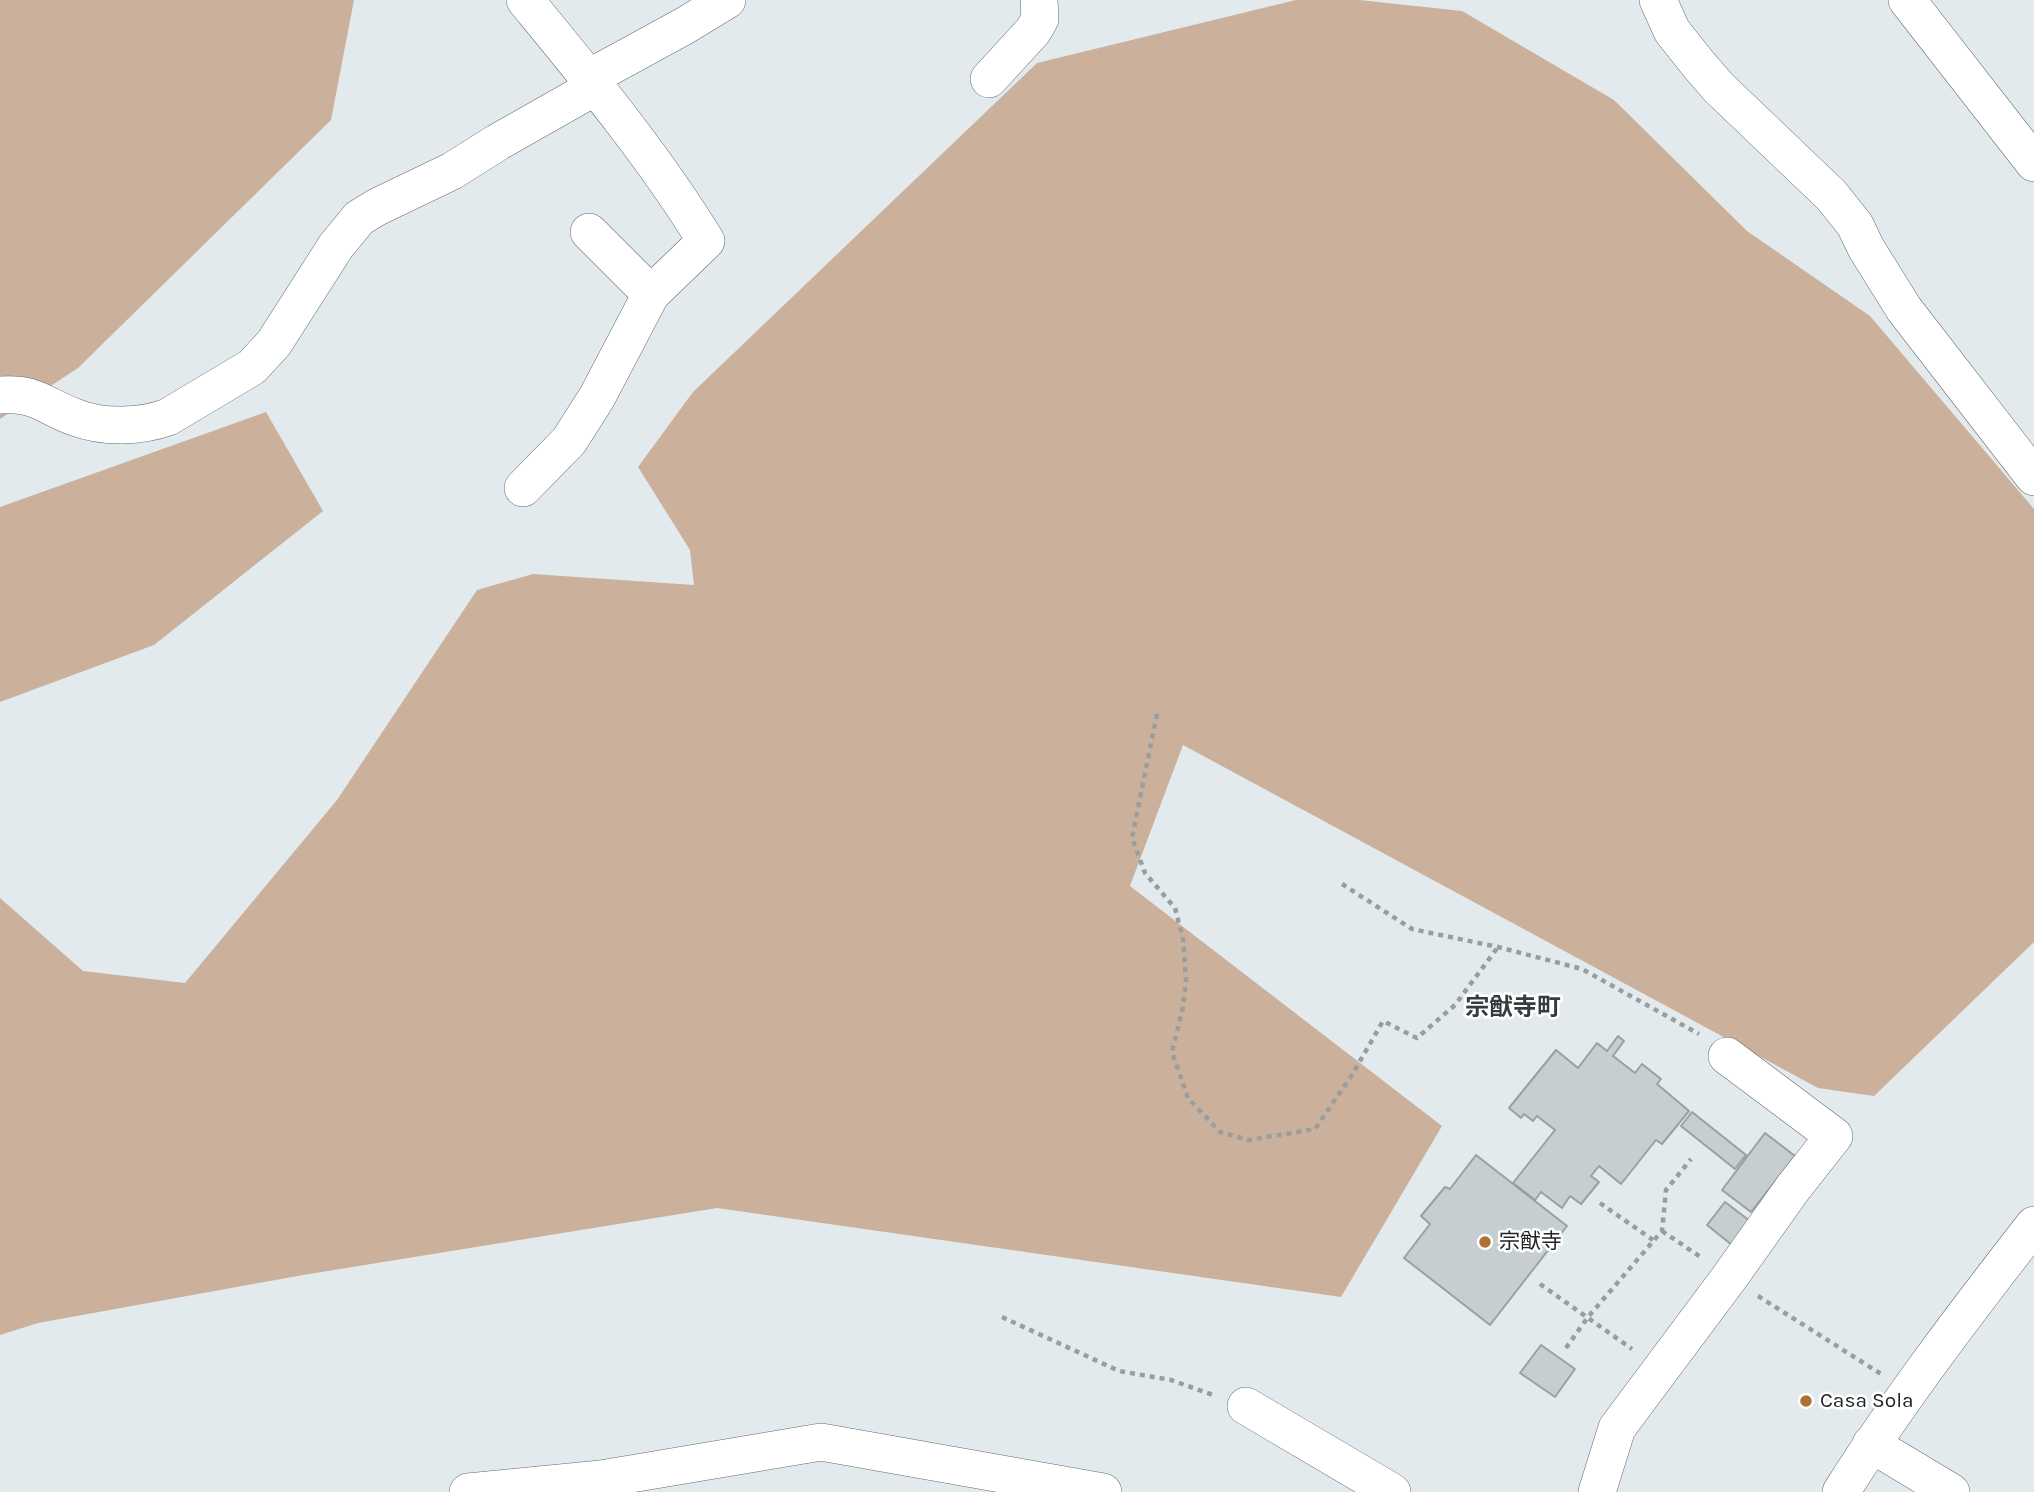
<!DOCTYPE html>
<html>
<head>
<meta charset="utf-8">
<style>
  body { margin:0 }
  canvas { display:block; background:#e2eaed }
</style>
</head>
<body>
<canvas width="2034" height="1492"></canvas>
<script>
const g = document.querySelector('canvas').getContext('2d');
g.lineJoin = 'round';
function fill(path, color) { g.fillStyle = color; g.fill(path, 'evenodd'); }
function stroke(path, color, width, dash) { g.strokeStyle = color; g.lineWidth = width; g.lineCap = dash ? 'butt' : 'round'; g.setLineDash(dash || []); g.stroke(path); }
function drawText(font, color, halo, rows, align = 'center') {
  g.font = font + ' Karla,"Noto Sans JP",sans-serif'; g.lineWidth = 5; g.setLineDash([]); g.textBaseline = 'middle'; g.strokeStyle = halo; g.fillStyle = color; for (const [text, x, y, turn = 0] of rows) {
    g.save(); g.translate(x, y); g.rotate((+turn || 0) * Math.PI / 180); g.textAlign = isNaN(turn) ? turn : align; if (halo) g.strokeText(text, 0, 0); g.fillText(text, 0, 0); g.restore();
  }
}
fill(new Path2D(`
  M0,0H354L331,120L78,368L0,419Z
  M1296,0H1359L1462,11L1614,100L1747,231L1870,316L2034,509V942L1874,1096L1818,1088L1183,745L1130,886L1442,1126L1341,1297L717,1208L303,1275L38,1323L0,1335V898L83,971L185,983L337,800L477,590L533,574L694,585L690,550L638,467L693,392L1037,63Z
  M266,412L323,511L154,645L0,702V507Z`), '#cbb19b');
const building = new Path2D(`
  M1618,1036L1624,1041L1613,1056L1635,1073L1642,1064L1661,1079L1657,1084L1689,1111L1662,1144L1656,1140L1621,1184L1599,1166L1591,1176L1599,1182L1581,1204L1570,1196L1562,1208L1541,1192L1535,1200L1513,1183L1555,1130L1537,1116L1533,1121L1524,1114L1521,1118L1509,1108L1556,1050L1578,1068L1597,1043L1607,1051Z
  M1692,1112L1746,1155L1735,1169L1681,1126Z
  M1765,1133L1795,1156L1751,1212L1722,1190Z
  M1476,1155L1567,1226L1490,1325L1404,1258L1430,1224L1421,1216L1445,1187L1450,1189Z
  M1725,1202L1750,1221L1732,1245L1707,1225Z
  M1541,1345L1575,1369L1555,1397L1520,1373Z`);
fill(building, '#c6ced1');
stroke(building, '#99a0a3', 2);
const minor = new Path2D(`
  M1658,0L1672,31L1699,65L1719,88L1831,195L1855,225L1866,248L1904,309L2034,477
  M1907,0L2034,163
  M589,78L686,25L727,0
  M989,79L1033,31L1040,19L1039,0
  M589,232L651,294
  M0,395C37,392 45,407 77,418C104,428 141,427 168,417L252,367L274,343L336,246L359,218L377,207L452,171L498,142L595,87
  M523,488L569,441L597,397L651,294L706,241C654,156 589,78 525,0
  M1246,1406L1392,1492
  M1871,1444L1951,1492
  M468,1492L601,1479L821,1442L1103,1492
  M1597,1492L1617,1428L1729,1278L1793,1188L1834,1136L1727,1056
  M1841,1492C1899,1400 1967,1311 2034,1225`);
stroke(minor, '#646b6e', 38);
stroke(new Path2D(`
  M1157,714L1132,838L1145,873L1175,908L1183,939L1186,980L1183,1007L1172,1052L1188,1098L1220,1132L1249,1140L1315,1129L1352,1075L1383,1021L1417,1038L1455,1005L1498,947
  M1342,884L1412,929L1498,947L1582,969L1699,1034
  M1600,1203L1653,1240
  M1662,1231L1702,1258
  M1540,1284L1632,1349
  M1758,1296L1881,1374
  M1002,1317L1119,1371L1171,1380L1213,1395
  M1566,1348L1588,1317L1662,1231L1666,1190L1691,1159`), '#989ea0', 4.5, [5, 5]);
stroke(minor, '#fff', 37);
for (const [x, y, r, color] of [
  [1485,1242,7,"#ae7034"],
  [1806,1401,7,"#ae7034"]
]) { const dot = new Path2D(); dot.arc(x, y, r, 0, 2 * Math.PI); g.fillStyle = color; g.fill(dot); stroke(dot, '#fff', 2.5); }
drawText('21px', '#212425', '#fff', [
  ["宗猷寺",1499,1242],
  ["Casa Sola",1820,1401]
], 'left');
drawText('bold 24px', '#363c3e', '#fff', [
  ["宗猷寺町",1513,1008]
]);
</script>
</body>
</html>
